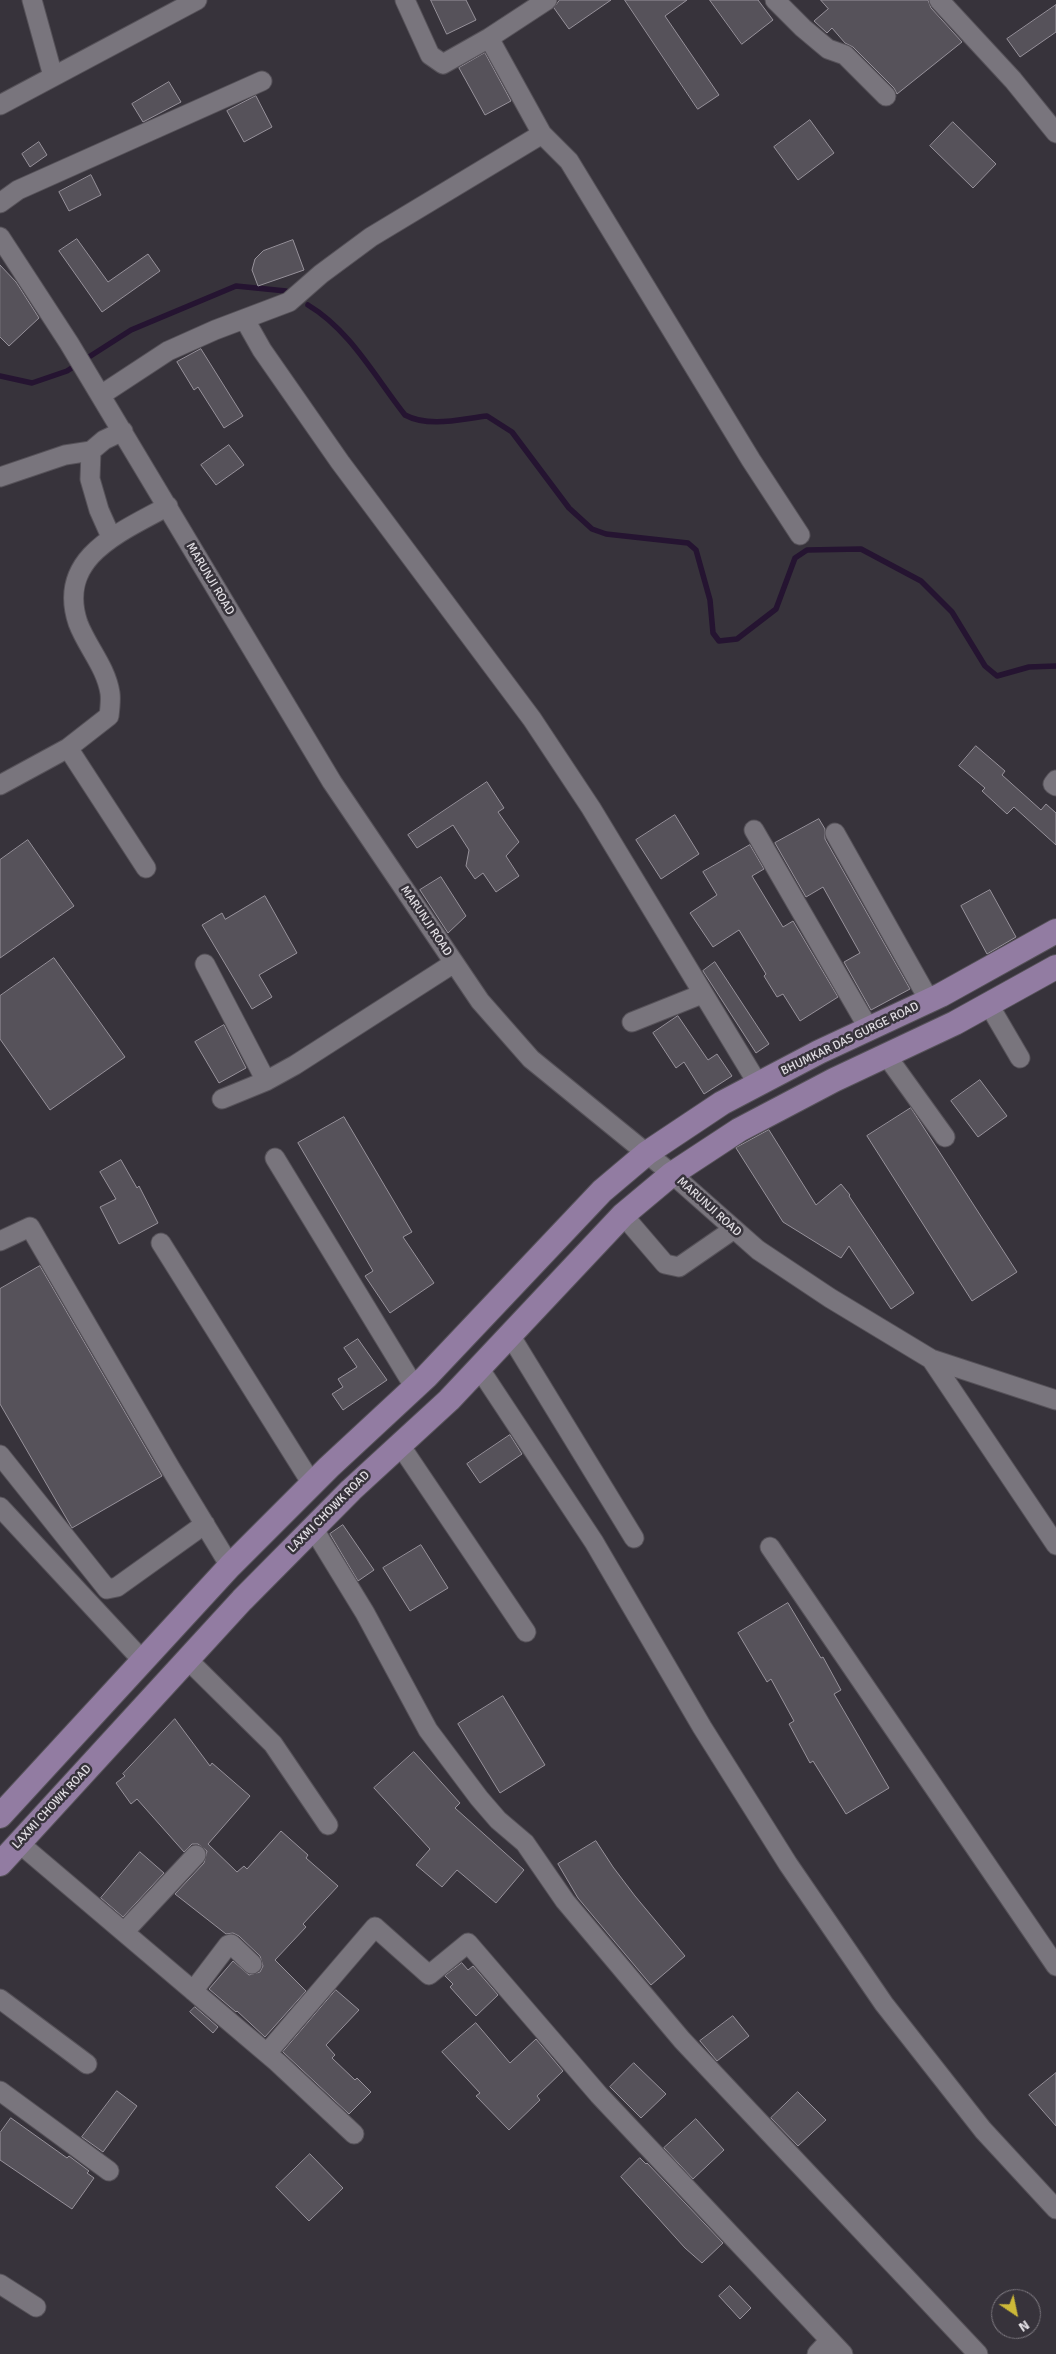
<!DOCTYPE html>
<html>
<head>
<meta charset="utf-8">
<style>
  body { margin:0 }
  #map { position:relative; width:1056px; height:2354px; overflow:hidden; background:#37333b; font-family:Signika,sans-serif }
  canvas { display:block }
  .north { position:absolute; left:991px; top:2289px; width:50px; height:50px; box-sizing:border-box; background:#37333b; border:1px solid #7c787f; border-radius:50%; rotate:146deg; font-size:14px; font-weight:700; line-height:20px; text-align:center; color:#e3e0e5 }
  .north::after { content:''; display:block; margin:auto; width:18px; height:22px; background:#cdb938; clip-path:polygon(50% 0,100% 100%,50% 72%,0 100%) }
</style>
</head>
<body>
<div id="map">
<canvas width="1056" height="2354"></canvas>
<div class="north">N</div>
</div>
<script>
const g = document.querySelector('canvas').getContext('2d');
g.lineJoin = 'round';
function stroke(path, color, width, dash) { g.strokeStyle = color; g.lineWidth = width; g.lineCap = dash ? 'butt' : 'round'; g.setLineDash(dash || []); g.stroke(path); }
function fill(path, color) { g.fillStyle = color; g.fill(path, 'evenodd'); }
function drawText(font, color, halo, rows, align = 'center') {
  g.font = font + ' Signika,sans-serif'; g.lineWidth = 5; g.setLineDash([]); g.textBaseline = 'middle'; g.strokeStyle = halo; g.fillStyle = color; for (const [text, x, y, turn = 0] of rows) {
    g.save(); g.translate(x, y); g.rotate((+turn || 0) * Math.PI / 180); g.textAlign = isNaN(turn) ? turn : align; if (halo) g.strokeText(text, 0, 0); g.fillText(text, 0, 0); g.restore();
  }
}
stroke(new Path2D(`
  M308,305C350,330 375,377 405,415C429,428 461,419 487,416L512,432L569,508L592,529L606,534L688,543L696,550L710,600L713,633L719,641L737,639L776,609L795,558L807,550L861,549L921,581L952,612L985,666L997,676L1029,667L1056,666
  M0,376L32,383L67,371L131,330L236,286L286,291`), '#251431', 5.5);
const building = new Path2D(`
  M431,0H466L476,20L447,34Z
  M560,0H611L569,29L554,8Z
  M625,0H687L665,16L719,95L698,109Z
  M710,0H758L773,20L742,44Z
  M821,0H928L931,8L962,42L897,94L894,88L853,47L845,43L832,28L827,33L814,21L828,9Z
  M1056,5V32L1020,57L1007,39Z
  M485,53L511,101L485,115L459,68Z
  M169,82L181,102L143,122L132,104Z
  M256,96L272,127L244,142L227,111Z
  M810,120L834,153L798,180L774,147Z
  M953,122L996,164L973,188L930,146Z
  M39,142L47,155L30,167L22,154Z
  M91,175L101,195L69,211L59,192Z
  M77,239L108,282L148,254L160,271L102,312L59,251Z
  M293,240L304,270L258,286L252,270L255,259L263,251Z
  M0,265L16,282L39,318L9,346L0,337Z
  M201,349L243,416L224,428L198,387L194,390L177,362Z
  M229,445L244,465L216,485L201,465Z
  M976,746L1005,771L1002,775L1041,810L1046,804L1056,813V845L1014,807L1007,814L982,791L985,788L959,766Z
  M487,782L504,808L498,812L519,842L506,856L519,876L496,892L483,873L475,879L466,866L469,850L453,825L417,848L408,835Z
  M675,815L699,854L661,879L636,840Z
  M819,819L825,829V839L910,989L871,1010L844,962L860,953L823,887L806,897L775,843Z
  M28,840L74,906L0,958V860Z
  M750,845L764,869L752,876L783,927L793,921L838,997L800,1021L783,994L777,997L764,976L766,974L739,930L713,947L690,913L717,895L703,872Z
  M441,877L466,916L448,933L420,890Z
  M990,890L1016,937L987,954L961,906Z
  M265,896L297,953L259,975L272,997L252,1009L202,925L222,913L225,919Z
  M54,958L125,1057L50,1110L0,1039V996Z
  M715,962L769,1044L756,1053L703,971Z
  M678,1016L708,1060L717,1054L732,1076L704,1094L684,1062L676,1068L653,1033Z
  M224,1025L246,1068L219,1083L195,1042Z
  M980,1080L1007,1116L978,1137L951,1101Z
  M911,1108L1017,1272L972,1301L867,1136Z
  M344,1117L412,1232L403,1237L434,1283L390,1313L365,1276L373,1271L298,1143Z
  M769,1130L816,1205L841,1184L850,1195L849,1196L914,1293L891,1309L849,1246L841,1258L783,1222L736,1148Z
  M121,1160L137,1188L139,1186L158,1223L119,1244L100,1207L116,1199L100,1172Z
  M40,1266L162,1476L72,1528L0,1404V1289Z
  M358,1339L387,1380L343,1410L332,1394L343,1387L338,1379L357,1367L344,1348Z
  M510,1435L522,1454L480,1483L467,1464Z
  M343,1525L374,1570L358,1581L330,1534Z
  M421,1545L448,1588L410,1611L383,1568Z
  M788,1603L821,1658L823,1657L841,1690L834,1694L889,1788L846,1814L813,1761L810,1763L789,1724L794,1721L771,1679L767,1682L738,1633Z
  M503,1696L545,1765L500,1793L458,1724Z
  M175,1719L210,1766L212,1763L250,1796L208,1844L237,1872L244,1866L247,1869L281,1831L308,1855L306,1858L338,1886L303,1924L306,1927L275,1960L306,1991L265,2037L237,2011L236,2012L209,1989L233,1961L249,1975L260,1972L263,1966L260,1956L239,1936L233,1933L226,1934L175,1894L204,1863L207,1851L198,1844H192L184,1852L137,1799L131,1804L116,1783L125,1776L123,1774Z
  M414,1752L460,1803L455,1808L524,1870L496,1903L457,1870L442,1887L416,1865L430,1849L374,1788Z
  M596,1841L613,1867L635,1896L685,1956L651,1985L578,1898L558,1864Z
  M140,1852L164,1873L123,1917L101,1898Z
  M462,1963L468,1970L473,1966L498,1995L476,2016L450,1987L453,1984L445,1976Z
  M336,1990L359,2010L326,2045L335,2055L332,2058L355,2080L357,2078L371,2092L349,2114L283,2052Z
  M195,2007L218,2027L213,2033L190,2012Z
  M733,2016L749,2036L717,2061L700,2041Z
  M476,2023L510,2063L536,2039L563,2071L537,2096L540,2100L509,2130L476,2096L480,2093L442,2052Z
  M634,2063L666,2094L641,2118L610,2087Z
  M1056,2073V2126L1029,2095Z
  M117,2091L137,2106L103,2152L82,2137Z
  M798,2092L826,2120L798,2146L771,2118Z
  M11,2118L67,2158L69,2156L89,2171L87,2173L94,2178L72,2209L0,2160V2133Z
  M696,2119L724,2150L693,2179L664,2148Z
  M310,2154L343,2188L309,2221L276,2187Z
  M640,2158L646,2164L647,2163L723,2243L702,2263L685,2248L621,2177Z
  M730,2286L751,2308L740,2319L719,2296Z`);
fill(building, '#56525a');
stroke(building, '#97929b', 1);
const minor = new Path2D(`
  M32,0L53,76
  M405,0L430,55L443,64L489,38L547,0
  M775,0L803,28L828,49L845,55L886,96
  M939,0L1013,80L1056,133
  M0,105L197,0
  M542,134L569,161L751,460L800,535
  M0,203L18,190L262,81
  M0,237L69,343L332,782L480,1001L531,1059L672,1174L758,1250L830,1298L931,1359L1056,1400
  M245,320L262,350L340,462L532,719L591,808L758,1084
  M101,395L168,351L215,330L289,302L321,274L371,237L542,134L489,38
  M91,451L90,479L99,510L111,537
  M0,477L65,455L91,451L104,440L123,431
  M68,748L146,868
  M1056,780L1053,784L1056,786
  M0,785L68,748L109,716C110,708 111,700 110,693C106,667 87,647 78,623C56,557 121,532 168,506
  M754,830L869,1029
  M835,833L929,1000
  M205,964L266,1081
  M989,1005L1020,1058
  M632,1022L702,994
  M886,1055L945,1137
  M222,1099L266,1081L295,1065L454,963
  M275,1158L415,1388
  M623,1215L665,1264L679,1267L734,1229
  M0,1241L30,1227L171,1469L230,1566
  M161,1243L312,1484
  M510,1335L634,1538
  M931,1359L1056,1545
  M479,1368L594,1542L702,1727L788,1864L884,2004L983,2130L1056,2209
  M400,1445L526,1632
  M0,1455L107,1589L117,1587L205,1524
  M0,1507L143,1661
  M313,1528L365,1613L428,1730L479,1798L498,1820L525,1843L565,1901L682,2040L978,2354
  M770,1547L1056,1966
  M188,1660L273,1744L328,1825
  M19,1843L277,2062L354,2134
  M124,1932L196,1855
  M193,1991L228,1945L231,1944L252,1964
  M0,1999L87,2064
  M267,2053L375,1927L429,1975L468,1943L599,2095L843,2354
  M0,2091L109,2171
  M0,2284L36,2307
  M817,2354L830,2340`);
const major = new Path2D(`
  M0,1816L230,1566L329,1467L426,1377L602,1191L647,1153L722,1103L819,1052L941,995L1056,931
  M0,1864L242,1600L351,1490L449,1400L623,1215L672,1174L739,1130L834,1080L955,1023L1056,967`);
stroke(minor, '#565259', 21);
stroke(major, '#565259', 26);
stroke(minor, '#79757d', 19);
stroke(major, '#927ca2', 24);
drawText('12px', '#e3e0e5', '#37333b', [
  ["MARUNJI ROAD",210,579,59],
  ["MARUNJI ROAD",426,921,56],
  ["BHUMKAR DAS GURGE ROAD",850,1039,-26],
  ["MARUNJI ROAD",709,1207,42],
  ["LAXMI CHOWK ROAD",329,1512,-45],
  ["LAXMI CHOWK ROAD",52,1807,-47]
]);
</script>
</body>
</html>
